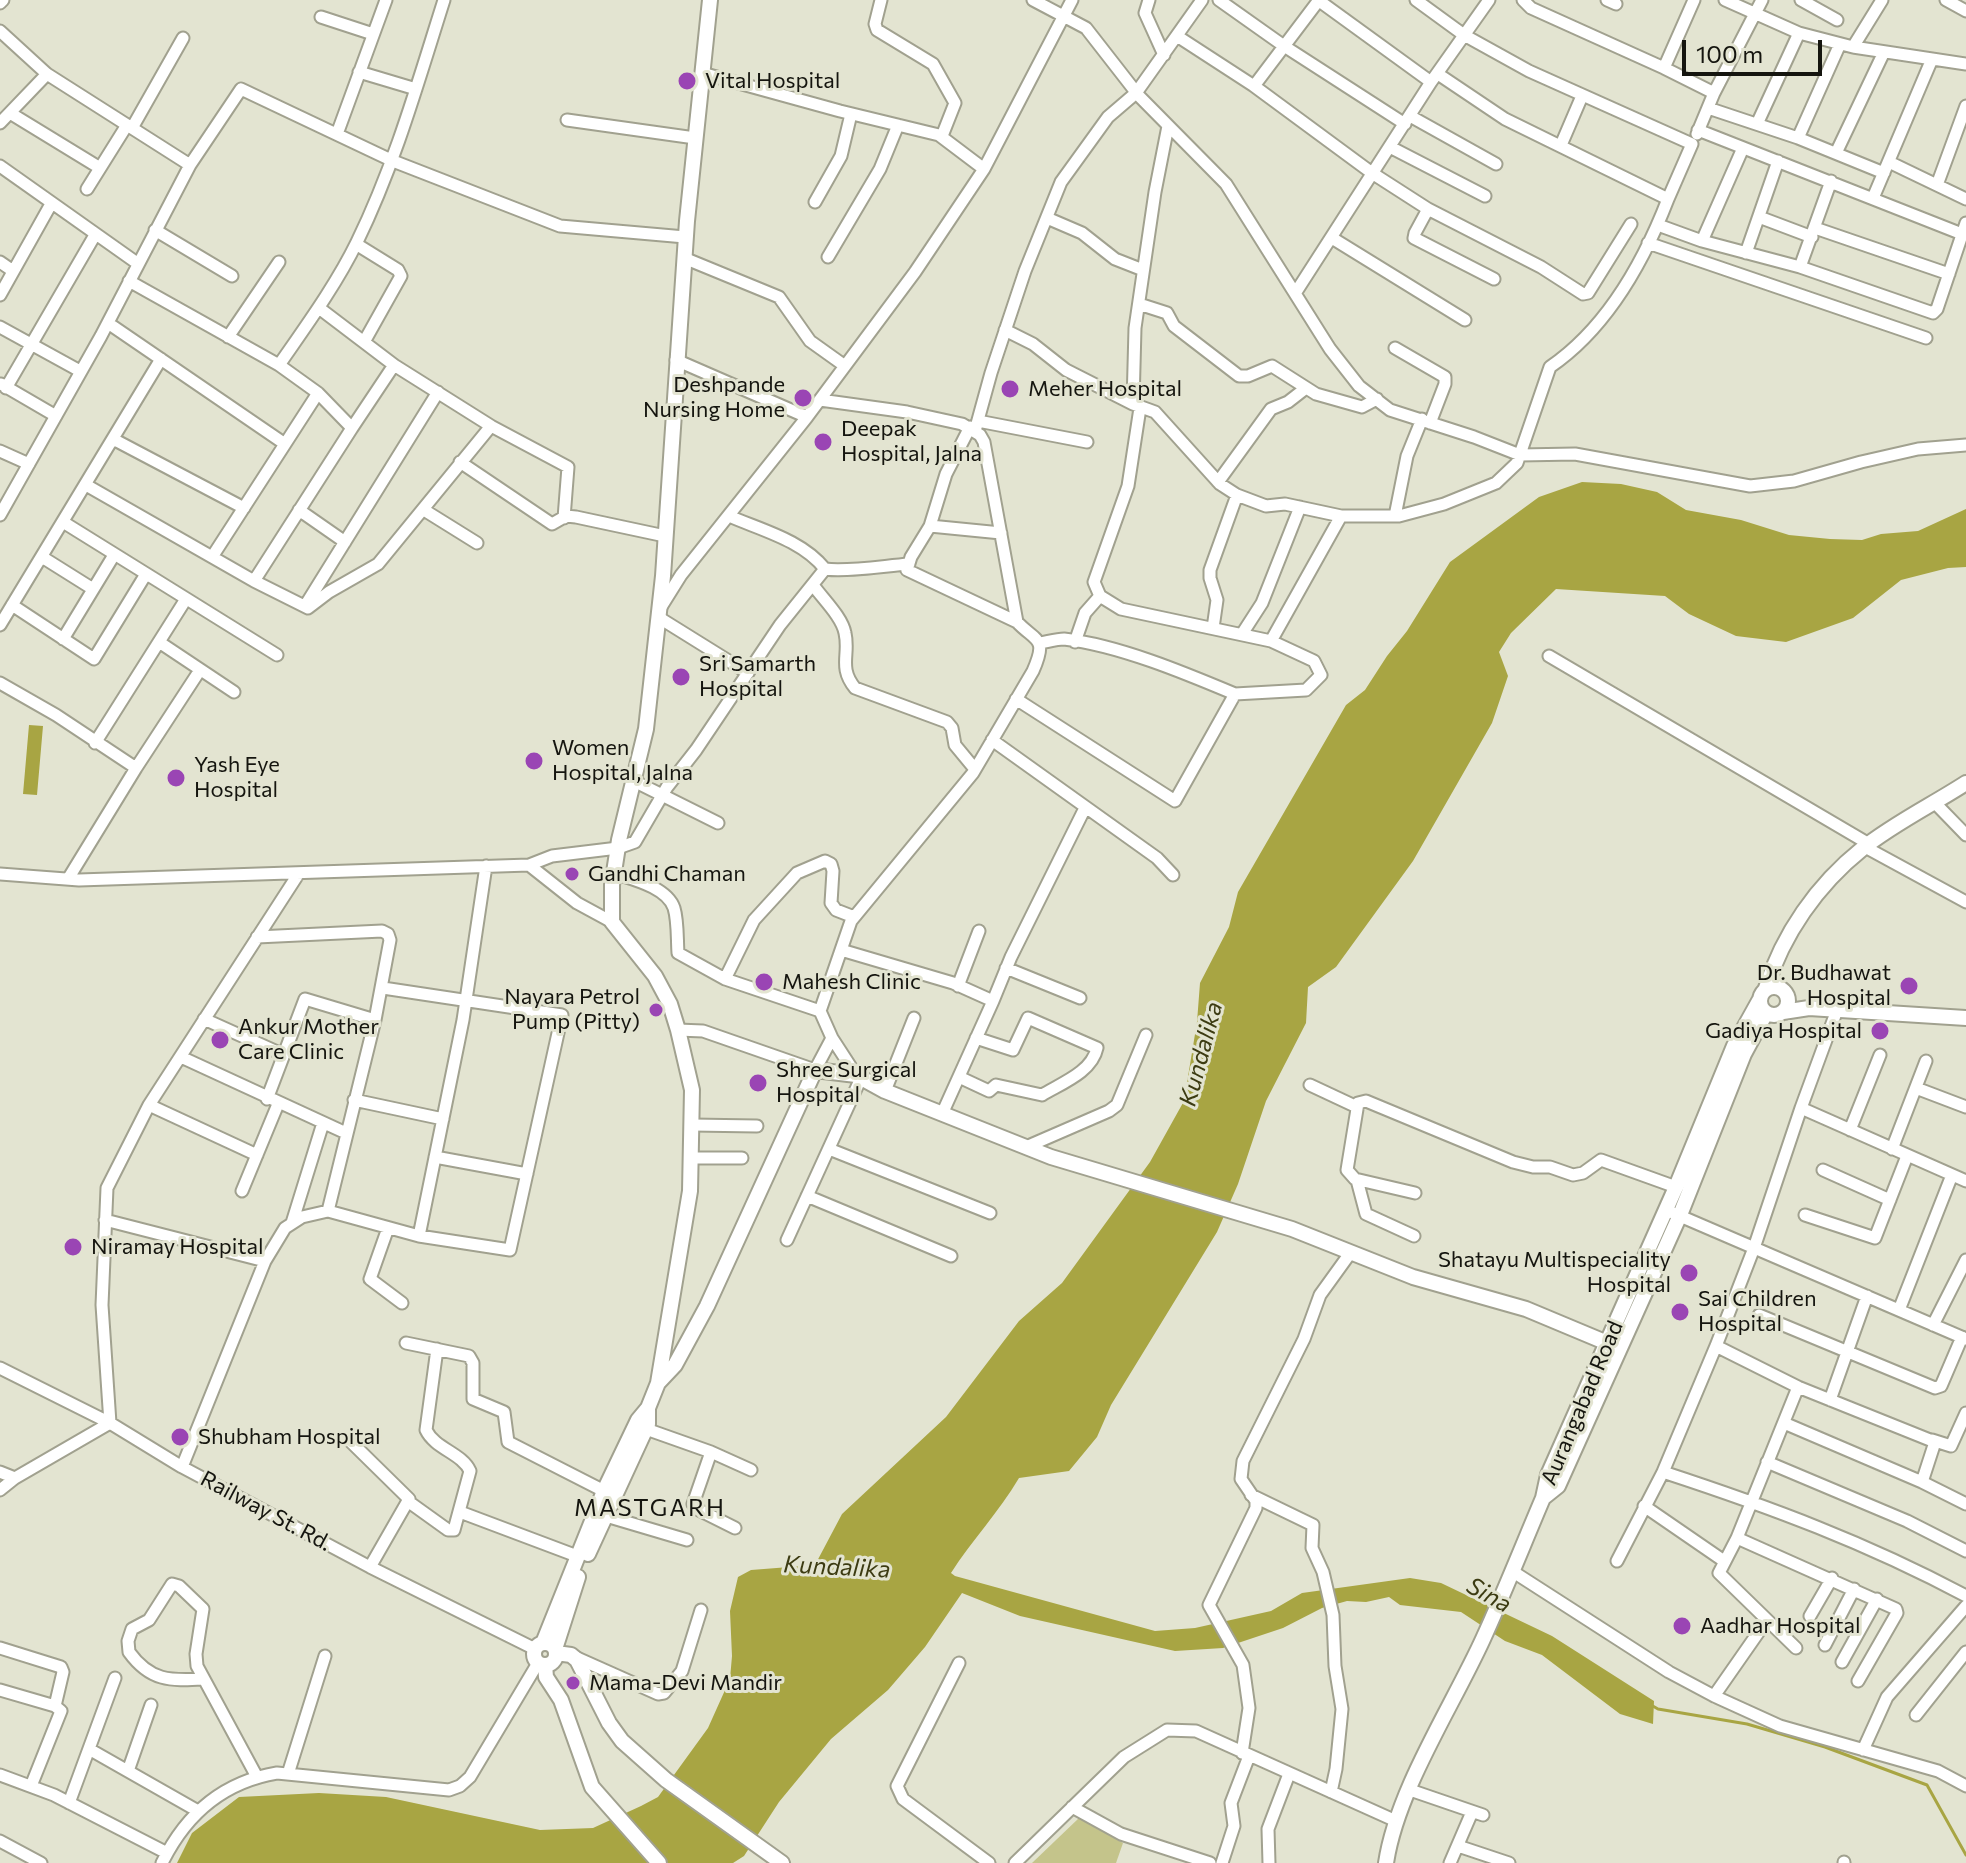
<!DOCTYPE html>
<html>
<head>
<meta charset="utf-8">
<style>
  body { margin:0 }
  #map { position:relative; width:1966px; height:1863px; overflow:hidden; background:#e3e4d1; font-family:Commissioner,sans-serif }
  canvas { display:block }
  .scale { position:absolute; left:1682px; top:40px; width:140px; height:36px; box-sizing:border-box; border:4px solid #15150f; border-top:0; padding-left:10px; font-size:24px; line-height:28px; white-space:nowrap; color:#15150f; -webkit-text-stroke:6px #e3e4d1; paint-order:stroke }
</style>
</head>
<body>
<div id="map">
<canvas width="1966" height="1863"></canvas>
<div class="scale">100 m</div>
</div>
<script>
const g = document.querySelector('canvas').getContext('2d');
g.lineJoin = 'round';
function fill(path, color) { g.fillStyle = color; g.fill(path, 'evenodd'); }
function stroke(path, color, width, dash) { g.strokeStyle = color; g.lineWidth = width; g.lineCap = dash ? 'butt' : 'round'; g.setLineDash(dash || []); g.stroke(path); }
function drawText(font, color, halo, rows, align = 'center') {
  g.font = font + ' Commissioner,sans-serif'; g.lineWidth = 6; g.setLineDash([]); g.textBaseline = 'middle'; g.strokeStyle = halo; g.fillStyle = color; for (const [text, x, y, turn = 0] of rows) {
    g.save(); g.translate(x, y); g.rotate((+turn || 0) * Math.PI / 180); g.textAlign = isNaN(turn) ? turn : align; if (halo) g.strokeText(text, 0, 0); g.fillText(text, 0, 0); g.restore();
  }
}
fill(new Path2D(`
  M1079,1818L1123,1843L1116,1863H1032Z`), '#c4c48b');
fill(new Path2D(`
  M1582,482L1621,484L1657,492L1686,510L1741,520L1789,535L1830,539L1862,540L1881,534L1918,531L1966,509V567L1948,568L1901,580L1853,618L1786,642L1736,636L1689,614L1665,596L1556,589L1511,633L1499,652L1508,676L1492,723L1413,861L1336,967L1308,987L1306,1023L1266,1101L1238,1184L1217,1232L1111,1405L1097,1437L1069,1471L1019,1478C999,1512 972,1540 951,1573L955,1576L1155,1631L1195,1628L1271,1611L1302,1593L1410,1578L1441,1583L1552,1636L1654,1701L1653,1724L1620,1714L1542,1655L1505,1641L1461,1612L1400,1605L1389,1597L1366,1602L1347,1601L1322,1608L1283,1628L1223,1648L1175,1651L1020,1616L962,1593L925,1647L888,1690L831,1739L779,1802L744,1856L733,1863H177L192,1833L239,1797L319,1793L386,1797L540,1830L593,1828L641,1806L658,1797L708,1728L730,1679L732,1656L730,1611L738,1577L751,1570L815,1565L842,1514L946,1417L1019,1321L1062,1283L1150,1162L1184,1101L1197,1022L1200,983L1229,927L1238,892L1346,705L1365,690L1387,656L1407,631L1450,562L1539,497Z
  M29,725L43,726L37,795L23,794Z`), '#a8a543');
stroke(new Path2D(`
  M1651,1705L1658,1709L1747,1724L1825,1747L1927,1785L1966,1855`), '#a8a543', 3);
const minor = new Path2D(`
  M881,0L875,24L877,30L933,64L955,103L942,136
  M1033,0L1086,28L1139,96L1226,184L1330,349L1359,386L1390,410L1474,437L1520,455L1575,454L1750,486L1794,481L1861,462L1918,449L1966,445
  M1149,0L1145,13L1164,55
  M1219,0L1284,46L1405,124
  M1318,0L1431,82
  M1416,0L1464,35L1529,71L1692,144L1668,199L1505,119L1438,74
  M1523,0L1531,8L1664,68
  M1607,0L1616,4
  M1694,0L1664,68L1714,93L1697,134
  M1725,0L1799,33L1853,47L1966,64
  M1801,0L1837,20
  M1946,0L1966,11
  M0,3L3,0
  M321,17L373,34
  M0,31L47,74L190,165L101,336L0,515
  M1177,36L1254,86L1372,173L1428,209L1541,267L1583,294L1588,293L1631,224
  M1853,47L1882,0
  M359,72L416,89
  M702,73L840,111L939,135L984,169
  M1254,86L1319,0
  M1714,93L1762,0
  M1708,108L1798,138L1884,173
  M10,113L100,168
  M1410,116L1496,164
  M567,120L695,138
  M0,123L47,74
  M1757,124L1799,33
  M132,128L183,38
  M1698,130L1962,234
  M337,134L386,0
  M1798,138L1840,44
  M1561,145L1582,96
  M1390,147L1485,196
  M1836,153L1884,52
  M1889,162L1966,199
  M190,165L241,89L393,161L560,226L685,237
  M0,166L137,263
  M1937,185L1966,106
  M87,189L127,125
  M1873,198L1932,59
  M815,202L841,156L851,114
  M1428,209L1415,233L1414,238L1494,279
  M1759,217L1812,237
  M1047,218L1082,233L1115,259L1143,270
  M1658,225L1702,241L1800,267L1933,313L1937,309L1966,223
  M1815,228L1949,274
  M155,230L232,276
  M1332,238L1465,320
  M1702,241L1743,148
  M1648,243L1926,338
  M356,244L398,270L401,276L364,342
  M1746,253L1778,161
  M828,257L880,169L898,125
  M684,258L779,297L810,341L845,366
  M0,262L13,271
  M1800,267L1831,181
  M1296,292L1431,82L1489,0
  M0,295L51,204
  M1139,304L1167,313L1174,326L1239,376H1248L1272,366L1316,394L1362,407L1377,399
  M319,308L394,365
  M108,323L285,444
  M0,327L80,371
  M1005,330L1033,344L1066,370L1133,404L1135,328L1155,192L1168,126
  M228,337L279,262
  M1395,348L1445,377V384L1430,423
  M676,360L807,417
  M279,365C306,326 336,285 357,242C395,164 418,82 444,0
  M1,384L56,416
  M6,388L95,235
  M820,400L907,412L962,424L980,435L984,442L1017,622C1036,642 1048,637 1033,671L973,773L851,921L820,1011L832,1038L856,1075
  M1133,404L1155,412L1220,484L1237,495L1266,506L1285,504L1341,516H1399L1444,504L1496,483L1517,463L1550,367C1607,328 1644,261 1668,199
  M1140,408L1128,486L1094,582L1100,596L1121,609L1271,641L1314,661L1321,675L1306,690L1235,694
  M978,421L1087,442
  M491,426L568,467L564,518
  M975,431L991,373L1025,271L1061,182L1108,117L1136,93L1202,0
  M113,439L244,508
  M0,451L29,464
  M460,462L552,524L566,516L576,517L665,536
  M1218,482L1271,409L1288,402L1306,388
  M86,485L254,581L352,428L318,393L279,365L129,281
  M299,510L345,542
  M424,510L477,543
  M729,516C761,530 802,540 825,569C848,572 883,566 909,564
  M1395,516L1407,456L1422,419
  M63,522L277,655
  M930,526L946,474L970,427
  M1001,533L930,526L911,557L907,570L1017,622
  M42,557L93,589
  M212,557L318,393
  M254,581L308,608L329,592L378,564L491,426L394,365L352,428
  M813,585C823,599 842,617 845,633C850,655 838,667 855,688L947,722L952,728L955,745L974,768
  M12,605L94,659L146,574
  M305,606L438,392
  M661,607L681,575L807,417L915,272L984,169L1072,0
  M658,617L748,673
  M0,625L161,359
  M1213,628L1217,600L1210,578V570L1237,495
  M1242,634L1262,603L1300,507
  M63,639L114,555
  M1271,641L1341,516
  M159,642L234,692
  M1075,642L1085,613L1100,596
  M1549,656L1869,844
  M0,683L56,715L136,768L68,879
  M1016,699L1175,801L1235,694C1185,673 1118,645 1064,639C1056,639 1047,642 1040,643
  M992,740L1157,858L1173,875
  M95,743L186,599
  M136,768L200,670
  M634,781L718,823
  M1935,803L1966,835
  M1865,847L1966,902
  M529,865L577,903L612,922
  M614,873C632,879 667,887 674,908C678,921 677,939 678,953L725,979L820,1011
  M0,874L79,880L529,865L552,856L618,848L635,842L667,787L696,750L780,625L825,569
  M257,937L382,931L388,934L390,940L375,1020
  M841,950L953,983L993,1001L942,1114
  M1006,968L1080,998
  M725,979L754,920L797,873L825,861L831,864L833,871L831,903L836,910L854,917
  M958,986L979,931
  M993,1001L1011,957L1085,808
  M204,1019L284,1055
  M678,1030L703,1031L815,1070L832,1038
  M181,1057L346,1133
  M959,1077L989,1091L996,1085L1042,1095C1062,1083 1092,1072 1097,1048L1028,1018L1013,1050L976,1038
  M1310,1085L1357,1107
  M1916,1088L1966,1107
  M885,1091L914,1018
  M267,1099L305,999L375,1020L328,1211L419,1236L510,1250L562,1015L383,988
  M354,1100L443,1119
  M149,1105L257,1155
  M1801,1108L1837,1010
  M692,1125L757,1126
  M1850,1130L1880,1055
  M1026,1147L1109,1111L1117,1105L1146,1035
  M829,1149L990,1213
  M1892,1149L1926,1061
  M435,1157L527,1174
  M691,1158H742
  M1823,1170L1890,1200
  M1357,1180L1366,1214L1414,1236
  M242,1191L278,1104
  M1415,1193L1355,1179L1347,1170L1358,1103L1366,1101L1513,1162L1533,1167H1550L1573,1175L1583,1173L1601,1160L1676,1187
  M807,1196L951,1256
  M1666,1210L1966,1339
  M1805,1215L1875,1238L1907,1156
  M105,1220L265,1261
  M292,1223L323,1123
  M388,1228L370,1279L402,1303
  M419,1236L463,1020L486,866
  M787,1240L861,1078
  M1899,1310L1952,1175
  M1759,1315L1935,1388L1941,1386L1962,1337
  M1933,1325L1966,1260
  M406,1343L469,1356L473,1363V1399L504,1412L508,1442L604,1491
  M1716,1346L1798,1387
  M0,1368L110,1423L182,1467L370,1567L535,1649
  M1830,1400L1867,1296
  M1784,1423L1922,1482L1935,1442L1798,1387L1737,1538L1719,1573L1796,1648
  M646,1429L711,1452L751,1470
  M1932,1440L1951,1446L1966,1413
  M350,1441L409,1499L370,1567
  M711,1452L693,1504L697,1509L735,1528
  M1767,1462L1907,1521L1966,1551
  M182,1467L265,1261L285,1228L302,1217L328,1211
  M0,1472L15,1478
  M1663,1472C1770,1507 1867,1543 1966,1596
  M1922,1482L1966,1504
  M0,1490L15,1478L110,1423L102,1305L107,1188L149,1105L299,873
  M1251,1495L1313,1525L1312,1548L1323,1572L1333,1615L1335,1666L1342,1709L1336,1769L1331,1792
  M409,1502L448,1530H454L470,1471C462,1453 435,1449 426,1430L437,1349
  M1644,1506L1724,1561
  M460,1512L577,1556
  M606,1516L687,1540
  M1737,1538L1896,1609L1897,1613L1858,1681
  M1617,1561L1663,1472L1716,1346L1754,1248L1801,1108L1966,1181
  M1512,1571L1669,1672L1714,1696L1780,1726L1938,1771L1966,1786
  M1810,1616L1832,1578
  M1825,1645L1854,1589
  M0,1648L61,1667L63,1672L55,1706
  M575,1657L658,1694L664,1693L682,1671L701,1610
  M1842,1662L1877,1599
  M959,1663L897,1786L903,1799L989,1863
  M203,1679C170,1681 150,1681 129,1652L128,1641L132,1629L149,1620L172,1584L179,1586L203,1609L196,1654L197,1666L257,1777
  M0,1690L55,1706L61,1711L31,1786
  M1714,1696L1767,1620
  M1916,1715L1966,1652
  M89,1749L198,1811
  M1863,1750L1887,1697L1966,1606
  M1242,1753L1249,1708L1243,1665L1209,1605L1256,1508V1501L1241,1479L1243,1461L1304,1339L1320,1295L1351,1252
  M128,1771L151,1705
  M288,1774L325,1656
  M0,1775L54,1795L167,1853
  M1410,1790L1483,1815
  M69,1803L115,1678
  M1072,1807L1121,1834L1210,1863
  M0,1841L41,1863
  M1458,1846L1509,1863
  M162,1863C186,1814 223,1782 277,1773L449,1790L460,1786L470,1777L538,1663
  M1015,1863L1124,1757L1167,1730L1196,1731L1396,1821
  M1222,1863L1234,1826L1231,1803L1249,1756
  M1269,1863L1268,1829L1289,1774
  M1450,1863L1472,1812
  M1844,1863V1862`);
const major = new Path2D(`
  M1760 1001a14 14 0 1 1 28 0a14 14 0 1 1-28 0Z
  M1766,988C1783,934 1817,885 1862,849C1893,824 1932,805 1966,783
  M1783,1012L1809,1008L1966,1018
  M658,1383L675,1365L707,1306L815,1070L856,1075L885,1091L1051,1157L1292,1229L1413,1277L1526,1309L1605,1342
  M1543,1498L1558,1486L1680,1215L1744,1054L1766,1013
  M588,1554L648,1424V1408
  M534 1654a11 11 0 1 1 22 0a11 11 0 1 1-22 0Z
  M543,1643L604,1491L638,1420L648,1408L658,1383L690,1191L692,1090L678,1030L670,1004L655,976L612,922V885L619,840L646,729L663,576L687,221L710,0
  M555,1649L578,1577
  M556,1653L571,1655L577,1660L609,1723L622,1741L666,1780L782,1863
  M545,1665L546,1677L561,1700L592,1787L659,1863
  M1386,1863C1397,1790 1452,1707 1483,1639C1504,1593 1523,1545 1543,1498L1548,1475L1676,1187L1734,1046L1759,1001`);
stroke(minor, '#a1a18f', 15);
stroke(major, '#a1a18f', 18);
stroke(minor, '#fff', 11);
stroke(major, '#fff', 14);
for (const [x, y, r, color] of [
  [687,81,10,"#9a45b4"],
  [1010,389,10,"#9a45b4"],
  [803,398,10,"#9a45b4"],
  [823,442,10,"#9a45b4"],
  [681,677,10,"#9a45b4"],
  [534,761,10,"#9a45b4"],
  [176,778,10,"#9a45b4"],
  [572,874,8,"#9a45b4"],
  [764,982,10,"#9a45b4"],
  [1909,986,10,"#9a45b4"],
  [656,1010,8,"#9a45b4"],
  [1880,1031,10,"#9a45b4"],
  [220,1040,10,"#9a45b4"],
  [758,1083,10,"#9a45b4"],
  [73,1247,10,"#9a45b4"],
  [1689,1273,10,"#9a45b4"],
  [1680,1312,10,"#9a45b4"],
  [180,1437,10,"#9a45b4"],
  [1682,1626,10,"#9a45b4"],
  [573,1683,8,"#9a45b4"]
]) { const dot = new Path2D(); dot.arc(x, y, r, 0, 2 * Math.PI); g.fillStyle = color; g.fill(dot); stroke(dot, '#e3e4d1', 3); }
drawText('22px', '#15150f', '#e3e4d1', [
  ["Vital Hospital",705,81],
  ["Deshpande",785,385,"right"],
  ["Nursing Home",785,410,"right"],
  ["Meher Hospital",1028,389],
  ["Deepak",841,429],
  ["Hospital, Jalna",841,454],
  ["Sri Samarth",699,664],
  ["Hospital",699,689],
  ["Women",552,748],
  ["Hospital, Jalna",552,773],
  ["Yash Eye",194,765],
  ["Hospital",194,790],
  ["Gandhi Chaman",588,874],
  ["Dr. Budhawat",1891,973,"right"],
  ["Hospital",1891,998,"right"],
  ["Mahesh Clinic",782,982],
  ["Nayara Petrol",640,997,"right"],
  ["Pump (Pitty)",640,1022,"right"],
  ["Ankur Mother",238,1027],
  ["Care Clinic",238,1052],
  ["Gadiya Hospital",1862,1031,"right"],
  ["Shree Surgical",776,1070],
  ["Hospital",776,1095],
  ["Niramay Hospital",91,1247],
  ["Shatayu Multispeciality",1671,1260,"right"],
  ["Hospital",1671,1285,"right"],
  ["Sai Children",1698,1299],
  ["Hospital",1698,1324],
  ["Shubham Hospital",198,1437],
  ["Aadhar Hospital",1700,1626],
  ["Mama-Devi Mandir",589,1683]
], 'left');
drawText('22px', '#15150f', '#e3e4d1', [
  ["Aurangabad Road",1582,1403,-67],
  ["Railway St. Rd.",266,1511,28]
]);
drawText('italic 24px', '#3c3b12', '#e3e4d1', [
  ["Kundalika",1201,1054,-75],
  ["Kundalika",837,1567,3],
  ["Sina",1489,1595,29]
]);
g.letterSpacing = '2px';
drawText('24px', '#15150f', '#e3e4d1', [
  ["MASTGARH",650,1508]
]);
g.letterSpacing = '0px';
</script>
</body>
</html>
